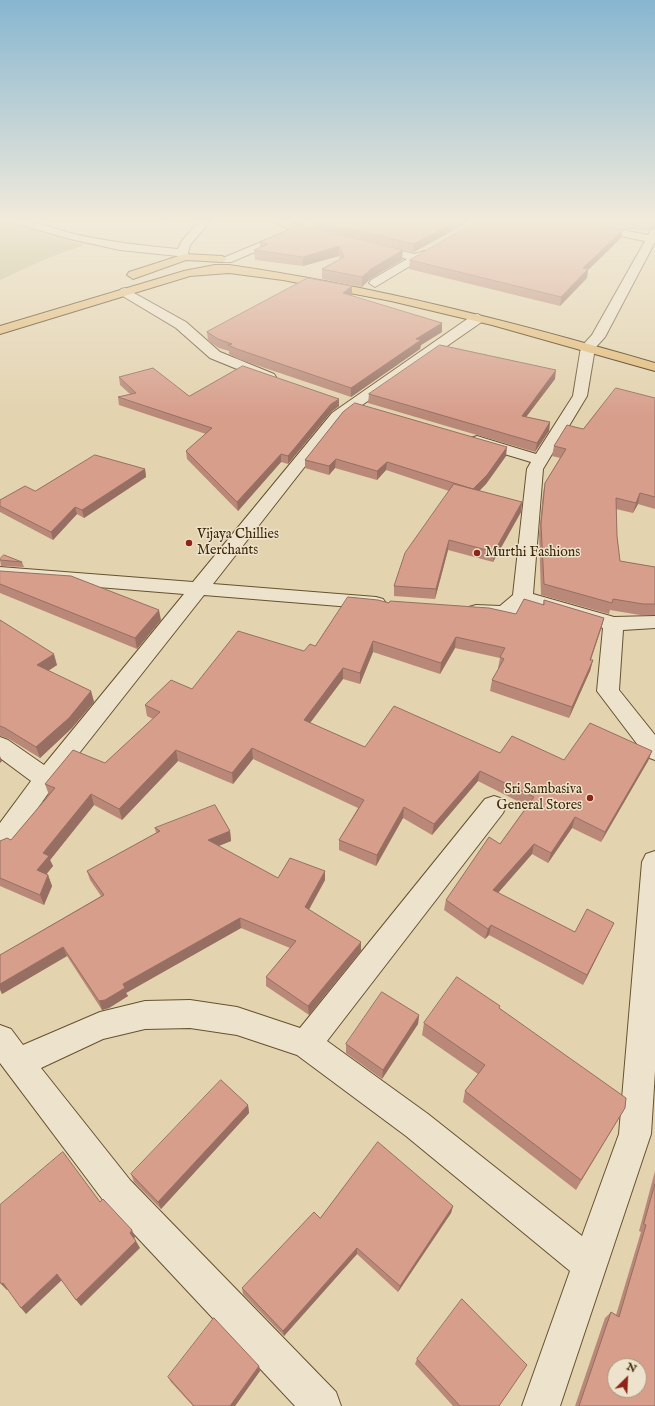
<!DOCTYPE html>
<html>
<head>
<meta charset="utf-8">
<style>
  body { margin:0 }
  #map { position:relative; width:655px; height:1406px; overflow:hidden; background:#e3d3af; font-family:"IM FELL English",serif }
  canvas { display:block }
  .north { position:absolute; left:607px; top:1358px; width:40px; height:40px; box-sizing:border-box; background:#ede2cb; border:1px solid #a7977d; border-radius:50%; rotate:24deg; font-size:11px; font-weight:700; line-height:16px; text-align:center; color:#3d2707 }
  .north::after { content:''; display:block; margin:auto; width:14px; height:18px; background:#8f2418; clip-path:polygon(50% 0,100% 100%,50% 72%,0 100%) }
</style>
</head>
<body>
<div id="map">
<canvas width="655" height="1406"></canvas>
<div class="north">N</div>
</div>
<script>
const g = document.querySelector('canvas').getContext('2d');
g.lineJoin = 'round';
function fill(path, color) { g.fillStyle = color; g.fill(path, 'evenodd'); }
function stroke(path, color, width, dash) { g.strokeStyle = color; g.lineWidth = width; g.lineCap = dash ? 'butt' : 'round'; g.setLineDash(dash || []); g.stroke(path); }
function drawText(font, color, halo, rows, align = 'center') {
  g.font = font + ' "IM FELL English",serif'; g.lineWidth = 3; g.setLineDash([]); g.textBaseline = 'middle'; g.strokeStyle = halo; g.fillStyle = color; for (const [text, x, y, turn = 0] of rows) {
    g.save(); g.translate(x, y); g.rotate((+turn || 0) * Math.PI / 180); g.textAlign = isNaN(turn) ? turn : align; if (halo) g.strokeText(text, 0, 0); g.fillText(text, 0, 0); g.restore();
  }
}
fill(new Path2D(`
  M0,220L84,245L48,258L0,280Z`), '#bbba86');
const minor = new Path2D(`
  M7,219C33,219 53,229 78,235C111,242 144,246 178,249L181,242L201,219H212L190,245L188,253L191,257L185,260L181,259L178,256L120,250L70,239L8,221Z
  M268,219H283L299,226L314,219H329L310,229L328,234L329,236L324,239L300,233L231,262H223L221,260L223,258L290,230Z
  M544,219H567L648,235L651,230L655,229V242L605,337L595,348L587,396L543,469L533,594L614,617L655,616V628L623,630L619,690L655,735V760L647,757L597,691L603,628L526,604C522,608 517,614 512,617C504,622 478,618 469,615L466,611L469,607L476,605L500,606L513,595L527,469L531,462L471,444L469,441L471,438L477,436L536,454L573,396L581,347L592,335L645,241L549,222Z
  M373,244L415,254L424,251L430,254L375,287L369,283L371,280L407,259L369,249L367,247Z
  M125,288L186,322L220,352L274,374L276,377L274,380H264L210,358L176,328L121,295L119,292L121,289Z
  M478,314L484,318L483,321L342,419L213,584L376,597L383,599L386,603L383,607L376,609L204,595L54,785L9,849L0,852V823L31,781L0,758V737L8,740L44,765L184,594L0,579V567L193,582L332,413L473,315Z
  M494,796L503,799L506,806L503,813L327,1041L428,1114L582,1236L619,1134L642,862L646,854L655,851V1071L651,1134L560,1406H522L570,1271L406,1136L297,1055L237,1035L190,1028L145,1029L103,1039L41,1068L130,1180L336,1392L341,1406H295L106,1204L0,1063V1025L11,1029L23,1045L100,1012L145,1001L190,1000L237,1007L300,1028L485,799Z`);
const major = new Path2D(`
  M185,254L222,256L228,259L222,262L186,260L133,279L127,275L129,272Z
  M215,265H229C374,286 514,322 655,363V371L492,325L391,301L283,280L229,273L190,276L0,334V326L184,271Z`);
stroke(minor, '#665231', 2);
stroke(major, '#3d2707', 2);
fill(minor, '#ede2cb');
fill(major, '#e2ba78');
fill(new Path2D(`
  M144,219H170L165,223Z
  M287,219H310L299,224Z
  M316,219H474L414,252L314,228V221Z
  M576,219H655V228L649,231L632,229L630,230Z
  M300,225L402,260L370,279L362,287L322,279V269L340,259L339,256L303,266L255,260L254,250L260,247V242Z
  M621,238L588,270L587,278L560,306L409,269L410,260Z
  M352,286V295H351L442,332L421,345L420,349L351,397L238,359L229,354V351L219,348L208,341L207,332Z
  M119,377L189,396L339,406L331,412L288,464L281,462L238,511L187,459L186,451L206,434L119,405L118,397L130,394L120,385Z
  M555,379L526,417L550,422L549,431L535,452L368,403L369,394Z
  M655,398V509L638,504L633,513L616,509L617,536L620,561L655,567V615H640L610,610L609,614L541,595L539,534L543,493L545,483L560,458L552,456L554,446L583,429Z
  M506,456L486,484L479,491L522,502L521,512L493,562L448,550L435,599L394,596V586L449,491L386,470L377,480L335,468L329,475L305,468V460Z
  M145,469L146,477L84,518L77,514L53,540L0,512V500L35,491Z
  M0,559L22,562L24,567L1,566Z
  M0,571L161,620L137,649L0,593Z
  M544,600L604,618L601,629L591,660H593L590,671L569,718L490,691L492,680L499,668H498L500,658L455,648L440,674L373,652L360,684L343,679L310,723L365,747L500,753L564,760L652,751L648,761L601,842L572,828L548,863L532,854L498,893L575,932L614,923L583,985L489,935L485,939L444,910L446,900L500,844L527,806L478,781L432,835L403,818L376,866L339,850V840L358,808L253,759L233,784L178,761L122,820L94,805L50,860L53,866L46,874L48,875L52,886L44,905L0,886V841L11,840L49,795L45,784L105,763L153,719L147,716L145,705L192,689L304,651L315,646L389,603L516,614L543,604Z
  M0,620L57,665L48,671L91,691L94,702L72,728L40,758L9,739L0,736Z
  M155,828L230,831L231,841L218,846L278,878L325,880L309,910L361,951L309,1015L266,986V977L290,948L241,928L126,993L128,996L109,1008L102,1010L67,956L2,994L0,990V955L101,896L90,880L87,871L156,833Z
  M499,1008L625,1108L576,1190L463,1102L465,1091L478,1074L422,1035L424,1023Z
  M419,1015L418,1024L382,1079L346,1053V1044Z
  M248,1105L249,1113L161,1209L134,1182L131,1174Z
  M655,1171V1406H575L605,1318L611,1312L616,1315L641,1232L639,1231Z
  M453,1206L451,1213L398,1292L357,1254L284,1336L243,1294L242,1288L320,1218Z
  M417,1359L499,1406H453L415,1364Z
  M259,1366L260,1371L235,1406H193L171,1382L168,1377Z`), '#b98878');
fill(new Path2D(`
  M165,219H170L165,223Z
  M299,219H310L299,224Z
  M461,219H474L414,252V244Z
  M655,220V228L649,231L650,223Z
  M633,221L632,229L630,230L632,222Z
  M623,230L621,238L588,270L587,278L560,306L561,297L583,268Z
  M339,246V256L303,266V257Z
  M403,250L402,260L370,279L362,287V277L371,269Z
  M352,286V295L343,301V293Z
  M442,323V332L421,345L420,349L351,397V388L416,339Z
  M556,370L555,379L520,425L522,416Z
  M339,399V406L331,412L288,464V456L331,404Z
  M550,422L549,431L535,452L537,443Z
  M507,447L506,456L486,484L472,498L473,490Z
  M281,454V462L238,511L237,502Z
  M336,459L335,468L329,475V466Z
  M387,462L386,470L377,480V471Z
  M145,469L146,477L84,518L82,510Z
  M640,493L638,504L633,513L636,503Z
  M522,502L521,512L493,562L494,552Z
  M75,507L77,514L53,540L51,532Z
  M449,540L448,550L435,599L436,589Z
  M159,610L161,620L137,649L135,638Z
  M604,618L601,629L587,670L590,660Z
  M456,637L455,648L440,674L441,663Z
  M373,641V652L360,684V673Z
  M54,654L57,665L40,676L37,665Z
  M593,660L590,671L569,718L572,707Z
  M343,668V679L304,731V720Z
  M91,691L94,702L72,728L40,758L36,747Z
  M252,748L253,759L233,784L232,773Z
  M176,750L178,761L122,820L119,809Z
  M652,751L648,761L601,842L605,832Z
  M0,756L2,761L0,763Z
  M480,771L478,781L432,835L434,824Z
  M91,794L94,805L50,860L53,866L41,881L37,870L43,853Z
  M404,807L403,818L376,866L377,855Z
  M575,817L572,828L548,863L551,853Z
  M230,831L231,841L209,850L208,840Z
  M534,844L532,854L491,901L493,890Z
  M325,871V880L305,916V907Z
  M48,875L52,886L44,905L40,895Z
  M240,918L241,928L126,993L128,996L109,1008L102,1010L99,1001L123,984Z
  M614,923L583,985L587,975Z
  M491,925L489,935L485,939L488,929Z
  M361,942V951L309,1015L308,1006Z
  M63,947L67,956L2,994L0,989V984Z
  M419,1015L418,1024L382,1079L383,1070Z
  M248,1105L249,1113L161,1209L158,1202Z
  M453,1206L451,1213L398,1292L400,1286Z
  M132,1230L135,1237L133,1240L130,1233Z
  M136,1241L140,1248L81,1306L76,1300Z
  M357,1248V1254L284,1336L283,1331Z
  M57,1274L62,1280L26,1314L21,1308Z
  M3,1283L9,1289L7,1290L1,1284Z
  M259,1366L260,1371L235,1406H230Z`), '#966f62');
const building = new Path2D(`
  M316,219H461L414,244L314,221Z
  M481,219H569L623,230L583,268L588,269L561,297L410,260Z
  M618,219H655V220L650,223L633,221L632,222Z
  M300,225L403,250L371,269L362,277L322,269L344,257L339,246L303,257L254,250L268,244L260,242Z
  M308,278L352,286L343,293L442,323L416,339L421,340L351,388L237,349L228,345L232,344L218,339L207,332Z
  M440,345L556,370L522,416L550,422L537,443L369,394Z
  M243,366L339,399L331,404L288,456L281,454L237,502L186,451L212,428L118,397L136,393L119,377L153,368L189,396Z
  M616,388L655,398V497L640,493L636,503L616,498L617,536L620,561L655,567V604H643L613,599L612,603L544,584L541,524L545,483L566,449L554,446L567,425L583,429Z
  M355,403L507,447L487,475L473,489L387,462L377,471L336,459L329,466L305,460L343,412Z
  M95,455L145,469L82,510L75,507L51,532L0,506V500L25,486L35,491Z
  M454,484L522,502L494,552L449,540L436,589L394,586L405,553Z
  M4,555L22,562L0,560V559Z
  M0,571L71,576L159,610L135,638L0,584Z
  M348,597L378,600L389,603L390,601L489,608L516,614L524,599L544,605V600L604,618L590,660H593L572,707L492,680L504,659L500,657L505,648L456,637L441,663L373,641L360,673L343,668L304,720L365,747L394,706L500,753L512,736L564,760L590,723L652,751L605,832L575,817L551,853L534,844L493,890L575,932L587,909L614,923L587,975L491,925L488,929L446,900L489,837L500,844L534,797L480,771L434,824L404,807L377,855L339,840L364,800L252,748L232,773L176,750L119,809L91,794L43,853L49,856L37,870L48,875L40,895L0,878V841L7,838L11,840L55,788L45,784L73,750L105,763L160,712L145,705L171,680L192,689L238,631L304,651L310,644L315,646Z
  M0,620L54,654L37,665L91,691L69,718L36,747L5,728L0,726Z
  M215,805L230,831L208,840L278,878L290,858L325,871L305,907L361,942L308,1006L266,977L296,941L240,918L123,984L125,988L105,1000L99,1001L63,947L0,984V955L104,895L87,871L160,831L155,828Z
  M457,977L500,1006L499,1008L626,1098L625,1108L581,1180L465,1091L485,1065L424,1023Z
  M382,992L419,1015L383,1070L346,1044Z
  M221,1080L248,1105L158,1202L131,1174Z
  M378,1142L453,1206L400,1286L357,1248L283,1331L242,1288L314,1212L320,1218Z
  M63,1152L100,1202L103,1199L132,1230L130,1233L136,1241L76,1300L57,1274L21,1308L3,1283L1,1284L0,1281V1205Z
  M655,1184V1406H579L611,1312L619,1317L646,1225L644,1224ZM615,1366H639V1390H615Z
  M462,1299L527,1365L499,1406H460L417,1359Z
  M214,1318L259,1366L230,1406H194L168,1377Z`);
fill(building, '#d79e8c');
stroke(building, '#966f62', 1);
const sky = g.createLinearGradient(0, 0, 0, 416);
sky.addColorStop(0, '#87b6d0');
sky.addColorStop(0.53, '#f2ebdb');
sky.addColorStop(1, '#f2ebdb00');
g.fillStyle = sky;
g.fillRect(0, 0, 655, 416);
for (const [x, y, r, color] of [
  [189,543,4,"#8f2418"],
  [477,553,4,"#8f2418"],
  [590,798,4,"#8f2418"]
]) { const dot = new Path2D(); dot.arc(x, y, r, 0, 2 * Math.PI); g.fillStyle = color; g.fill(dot); stroke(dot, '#ede2cb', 1.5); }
drawText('14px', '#3d2707', '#ede2cb', [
  ["Vijaya Chillies",197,535],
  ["Merchants",197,551],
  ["Murthi Fashions",485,553],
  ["Sri Sambasiva",582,790,"right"],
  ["General Stores",582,806,"right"]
], 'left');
</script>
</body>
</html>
